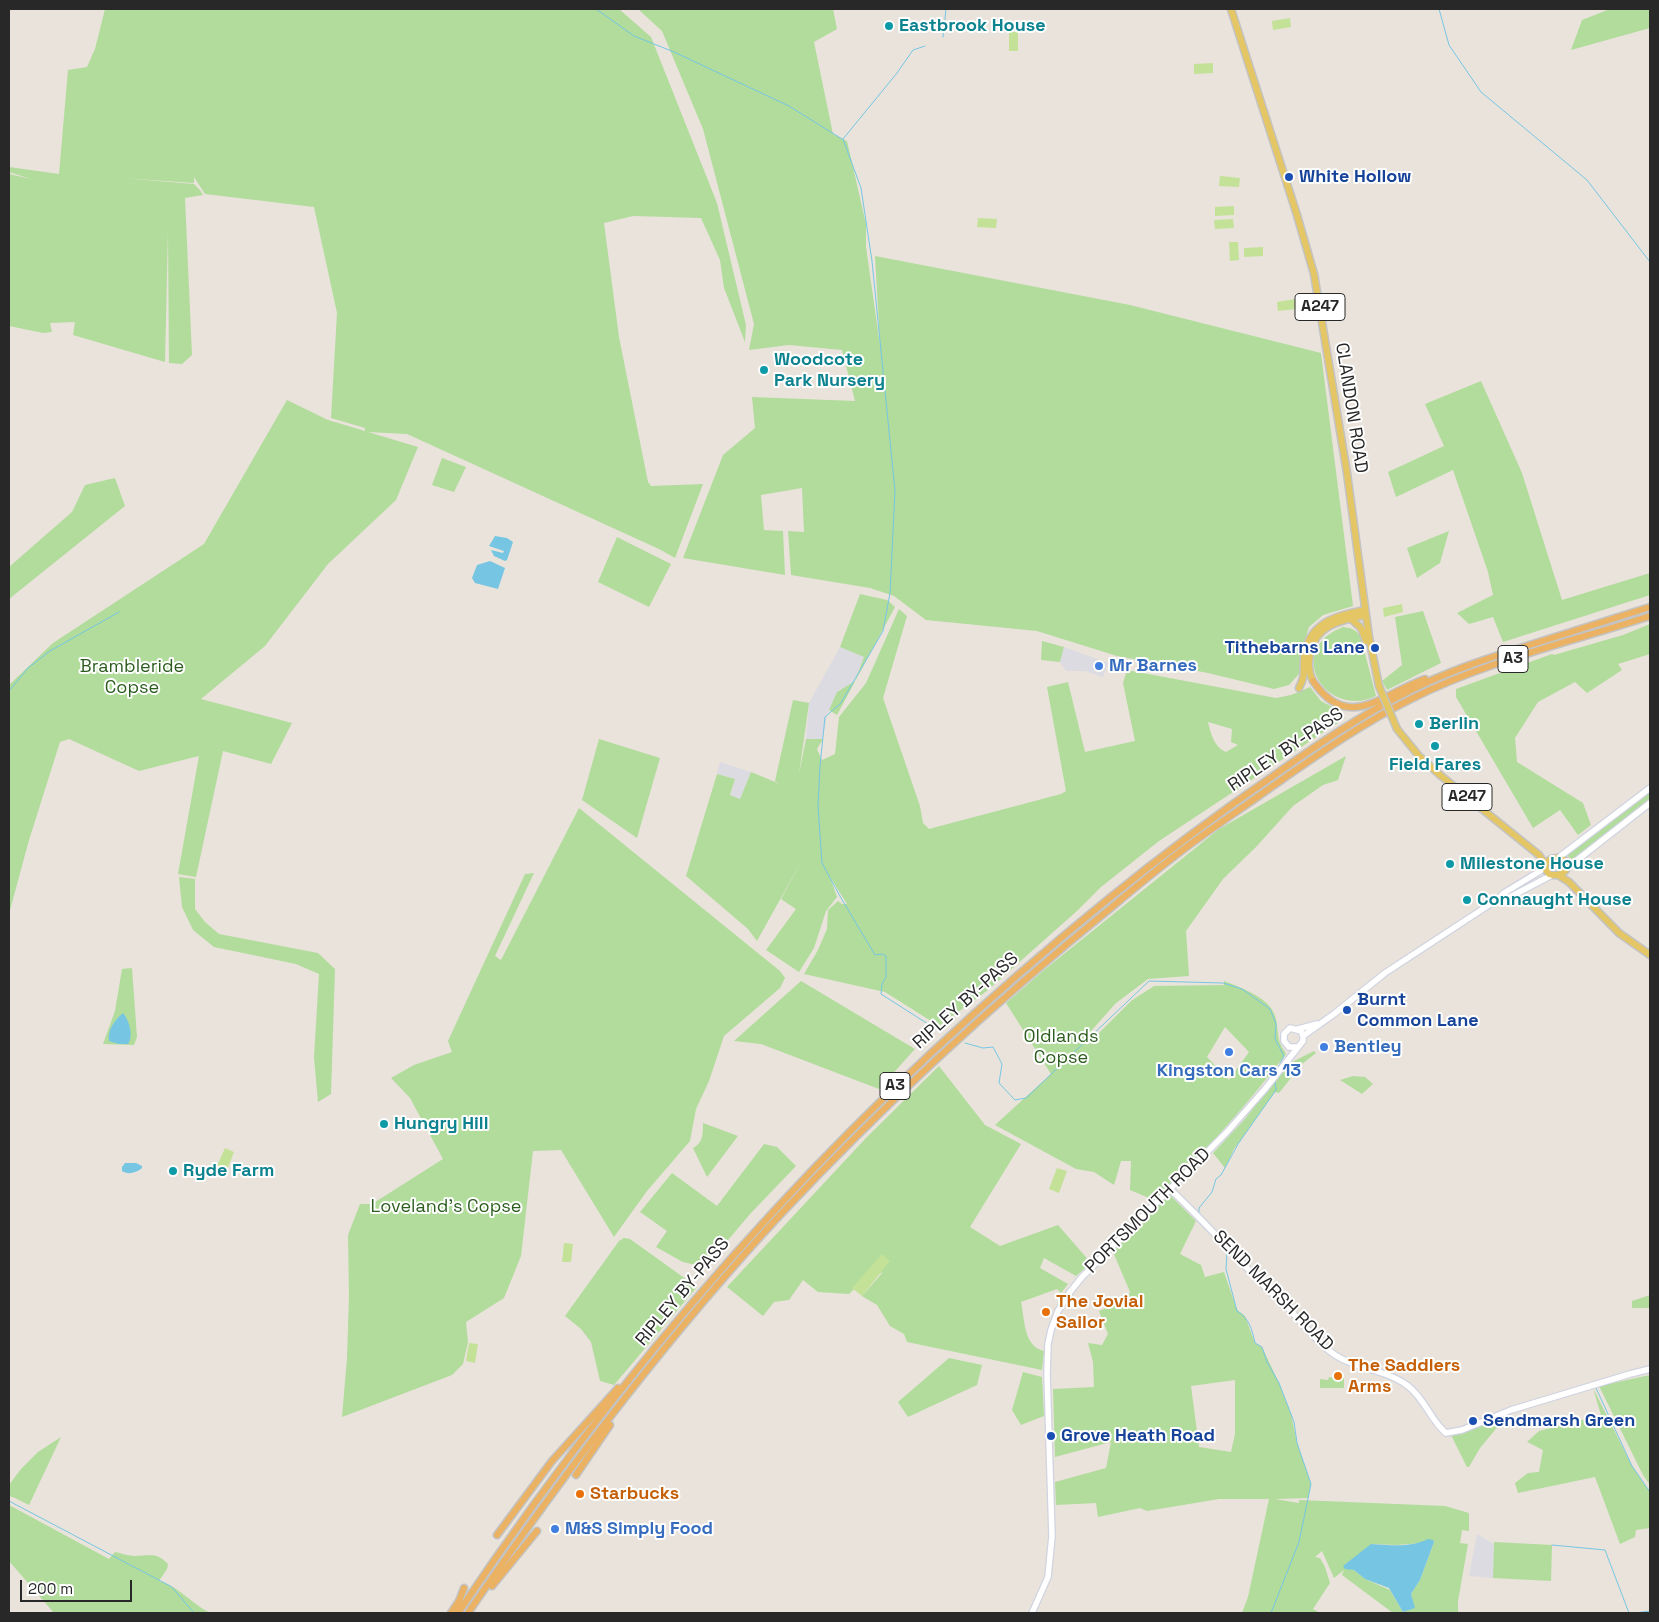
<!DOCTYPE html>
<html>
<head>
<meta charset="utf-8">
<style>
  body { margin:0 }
  #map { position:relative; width:1659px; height:1622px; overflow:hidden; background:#e9e3db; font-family:"Space Grotesk",sans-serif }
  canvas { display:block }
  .frame { position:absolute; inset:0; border:10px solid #282828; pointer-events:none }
  .scale { position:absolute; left:20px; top:1580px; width:112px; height:22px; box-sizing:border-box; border:2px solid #282828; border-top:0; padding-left:6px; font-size:15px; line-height:18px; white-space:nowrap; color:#282828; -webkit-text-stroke:4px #fff; paint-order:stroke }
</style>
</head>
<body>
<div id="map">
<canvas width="1659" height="1622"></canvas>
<div class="frame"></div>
<div class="scale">200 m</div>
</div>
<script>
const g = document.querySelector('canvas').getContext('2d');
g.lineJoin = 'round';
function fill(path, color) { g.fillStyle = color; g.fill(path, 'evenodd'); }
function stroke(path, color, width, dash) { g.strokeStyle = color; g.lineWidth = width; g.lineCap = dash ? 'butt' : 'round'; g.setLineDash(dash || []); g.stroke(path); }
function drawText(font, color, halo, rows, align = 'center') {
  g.font = font + ' "Space Grotesk",sans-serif'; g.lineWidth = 4; g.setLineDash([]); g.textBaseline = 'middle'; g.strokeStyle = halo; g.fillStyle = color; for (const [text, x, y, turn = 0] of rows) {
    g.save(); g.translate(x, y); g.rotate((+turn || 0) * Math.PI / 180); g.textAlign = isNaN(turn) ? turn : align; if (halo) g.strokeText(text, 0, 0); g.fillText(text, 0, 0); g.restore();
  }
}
fill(new Path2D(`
  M840,647L864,657L855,681L837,692L827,716L823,739H806L809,703Z
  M1064,647L1108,663L1103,677L1085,671H1066L1060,662Z
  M720,762L751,772L740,799L730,796L735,779L717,774Z
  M1477,1534L1494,1544L1493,1578L1469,1576Z`), '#dddbe2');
fill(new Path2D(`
  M105,9H619L651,37L717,203L746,325L745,342L724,288L720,260L701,218L633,216L604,223L619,337L648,482L651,486L703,484L675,558L659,549L407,434L368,432L418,447L396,500L328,564L265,646L201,699L292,723L271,764L223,751L196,877L178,874L199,756L139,771L69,739L60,742L29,840L9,914V685L53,643L204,544L287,400L328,420L365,431V428L331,418L337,313L314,207L205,194L194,177V183L121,178L194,184L200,190L203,195L185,198L192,355L182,364L169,363L168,231L165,362L73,335L75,322L50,323L52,332L43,333L9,326V174L31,179L9,172V167L59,174L68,70L87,67L95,49Z
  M638,9H833L837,29L814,42L833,134L847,141L866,224V247L880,345L875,256L1130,305L1321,353L1353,606L1323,615L1309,627L1302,651L1299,674L1289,685L1274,689L1208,673L1117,656L1037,631L926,620L894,596L870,588L791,575L788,531L804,532L802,488L761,495L764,530L783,531L785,575L683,558L723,455L755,428L752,397L855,401L842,350L789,345L749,350L754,324L703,129L662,31Z
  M1610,9H1650V28L1571,50L1582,20Z
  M1481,381L1522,473L1562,600L1650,573V595L1503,642L1493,617L1469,624L1457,613L1493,595L1488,572L1453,470L1396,497L1388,472L1444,446L1425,404Z
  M442,458L466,467L454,492L432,485Z
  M115,478L125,506L9,599V567L72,512L85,485Z
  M1449,531L1440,563L1417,578L1407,548Z
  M617,537L671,564L649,607L598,582Z
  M860,594L887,600L895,607L837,715L829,710L837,692L855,681L864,657L840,647Z
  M899,609L907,616L883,698L920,806L923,823L929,829L1061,794L1066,791L1047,687L1068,682L1085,752L1135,741L1123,683L1127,670L1276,698L1291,695L1310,687L1321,701L1340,711L1345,718L1159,841L1101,887L1078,910L988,990L939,1026L885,992L804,974L818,950L827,929L828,910L838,901L842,904H847L830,877L837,897L826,911L814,948L799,972L766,950L796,909L781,899L803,858L757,941L748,929L686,876L717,774L735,779L730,795L740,799L751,772L780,784L775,781L793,700L809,703L799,774L806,739H823L817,749L822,760L835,754L839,717L866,683ZM1208,722L1232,729L1231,742L1238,745L1226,752C1214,747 1211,734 1208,722Z
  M1423,611L1441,663L1387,690L1382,681L1402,665L1395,617Z
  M1650,624V654L1618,664L1622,670L1587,693L1575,682L1538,702L1515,738L1517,762L1583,803L1591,825L1578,835L1560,810L1533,828L1456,697V689L1552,654L1554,655L1623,635Z
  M1343,627C1352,628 1357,630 1361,638L1376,696C1326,720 1283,650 1343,627Z
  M1042,641L1064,647L1060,662L1041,660Z
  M599,739L660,758L637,838L582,800Z
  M1346,756L1338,780L1323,785L1293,806L1256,847L1223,879L1186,931L1189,976L1148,979L1116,1003L1083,1040L1087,1045L1131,1001L1154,986L1224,985V981C1240,987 1270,998 1275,1016C1278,1024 1277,1032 1279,1040C1280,1045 1284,1050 1286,1054C1246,1106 1202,1155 1156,1201L1130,1190L1131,1161H1121L1114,1185L1094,1172L1076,1169L995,1125L1051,1074L1006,1003L1044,970L1219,829ZM1225,1027L1249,1052L1229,1080L1207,1057Z
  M1650,791V800L1572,860L1567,855Z
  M579,808L780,971L785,978L780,988L724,1036L709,1081L696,1109L690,1141L647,1191L614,1237L561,1150L533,1151L521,1256L504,1298L466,1322L468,1342L463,1364L452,1375L342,1417L347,1358L349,1296L348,1235L360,1204H372L443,1159L410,1098L391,1078L414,1065L452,1052L448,1041L525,874L534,873L495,956L501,960Z
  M179,877L195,879V909L205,922L219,934L318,953L335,969L331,1094L318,1102L314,1057L319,974L296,964L214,947L193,930L182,907Z
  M132,968L137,1037L134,1045L103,1044L115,1011L122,969Z
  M801,981L915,1049L879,1089L761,1044L734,1041Z
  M1314,1051L1316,1053L1302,1064L1279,1093L1275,1092L1234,1149L1225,1168L1213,1153L1244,1120L1280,1074L1292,1062Z
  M939,1066L985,1125L1021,1144L970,1227L1000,1246L1058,1225L1091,1263L1076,1276L1044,1258L1040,1268L1068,1284L1061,1293L1057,1289L1021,1302C1025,1320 1023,1346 1044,1351L1042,1370L907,1342L904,1334L890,1326L877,1305L862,1296L883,1272L853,1288L854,1289L849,1294L818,1292L803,1280L789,1300L774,1302L763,1316L727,1287L866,1138Z
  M1353,1076L1365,1077L1373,1084L1362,1094L1340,1080Z
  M703,1123L738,1136L707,1177L693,1148C703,1143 703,1134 703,1123Z
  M764,1144L777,1147L796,1166L751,1213L705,1267L683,1262L656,1247L667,1231L640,1212L672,1173L717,1206Z
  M1169,1194L1196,1221L1180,1254L1201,1265L1205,1277L1224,1272L1237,1310L1245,1316L1255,1343L1262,1347L1279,1383L1291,1414L1297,1443L1311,1484L1308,1498L1275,1499L1299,1503V1500L1445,1506L1469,1513V1531L1462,1530L1460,1543L1468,1544L1458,1601V1613H1393L1342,1575L1344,1570L1334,1578L1322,1551L1315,1557L1320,1558L1325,1567L1330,1583L1313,1609L1320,1613H1242L1248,1597L1269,1499H1219L1147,1511L1140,1508L1098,1517L1096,1503L1056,1505L1055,1482L1106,1468L1111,1442L1055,1457L1053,1389L1094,1387L1093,1362L1088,1343L1102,1345L1108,1334L1099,1311L1126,1300L1130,1292L1113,1252ZM1235,1380V1434L1231,1452L1199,1447L1191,1386ZM1434,1542L1420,1580L1411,1594L1414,1608L1403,1612L1390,1590L1365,1579L1354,1570L1371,1544L1397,1545Z
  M624,1238L630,1239L697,1287L614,1385L600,1381L591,1342L581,1329L565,1316L619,1241Z
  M1650,1295V1308H1632V1301Z
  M949,1358L982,1365L977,1385L908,1417L898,1402Z
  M1023,1372L1042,1377L1044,1416L1021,1425L1012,1410Z
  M1650,1375V1485L1643,1475L1599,1386Z
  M1329,1377L1335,1378V1381H1341L1342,1378H1344V1388H1320V1379L1328,1380Z
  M1593,1388L1632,1466L1650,1492V1528L1636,1530L1635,1537L1620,1544L1595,1477L1518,1493L1515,1483L1528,1473L1539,1472L1543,1450L1527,1442L1539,1431L1601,1415Z
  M1509,1413L1480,1448L1469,1467H1467L1451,1435Z
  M61,1437L29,1505L15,1498L9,1496V1485L21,1469L38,1452Z
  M9,1505L109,1559L115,1552C121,1553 128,1556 135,1556C150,1556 156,1552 168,1564L167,1569L159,1581C178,1586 191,1603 210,1613H54L9,1561Z
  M1494,1542L1552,1545L1551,1581L1493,1578Z`), '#b1dc9b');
fill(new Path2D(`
  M1290,18L1291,27L1273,30L1272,21Z
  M1009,32H1018V51H1009Z
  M1213,63V73L1194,74V64Z
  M1220,176L1240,178L1239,187L1219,186Z
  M1234,206V215L1215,216V207Z
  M978,218L997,219L996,228L977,227Z
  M1233,219L1234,228L1215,229L1214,220Z
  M1229,242H1238L1239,260L1230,261Z
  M1263,247V256L1244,257V248Z
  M1295,299L1296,309L1278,311L1277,302Z
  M1402,604L1403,612L1384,617L1383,608Z
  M225,1148L234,1152L227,1170L217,1166Z
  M1057,1168L1067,1171L1059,1193L1049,1189Z
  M564,1243L573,1244L571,1262H562Z
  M882,1254L890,1261L862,1296L852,1288Z
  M469,1343L478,1344L475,1363L466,1361Z`), '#c3e298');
fill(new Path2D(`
  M495,536L507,538L513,542L507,560L505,561L494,556L491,550L503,553L504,551L489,546Z
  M490,561L505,568L498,589L475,583L472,578L477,565Z
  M123,1013C129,1020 134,1036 128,1044H119L109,1041C107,1030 115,1020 123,1013Z
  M125,1163H136L142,1166V1168C136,1173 128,1175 122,1171V1167Z
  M1428,1539L1433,1540L1434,1542L1420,1580L1411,1594L1415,1608L1403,1612L1389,1588L1365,1579L1354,1570L1345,1569L1343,1566L1371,1544C1390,1545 1410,1548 1428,1539Z`), '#76c6e3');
stroke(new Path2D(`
  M596,9L634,36L674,52L789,106L842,139
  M1439,9L1449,45L1481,92L1587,180L1650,262
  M943,37L946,9
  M843,139L861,188L872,261L895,491L890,593L883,631L841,703L825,717L820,766L818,806L822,863L841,898L875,955L882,954L886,956V977L882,984L881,994L939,1031
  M843,139L897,73L913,50L925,46
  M9,691L28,668L50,651L119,612
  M965,1043L983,1048L993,1047L1002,1064L999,1083L1015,1100L1026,1098L1149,981L1223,983L1242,989L1270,1009L1276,1024L1275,1039L1284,1056L1276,1071
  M1199,1216V1208L1212,1192L1216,1179L1221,1175L1238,1144L1276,1090L1275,1082
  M1203,1226L1227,1252L1226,1269L1237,1311C1249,1318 1252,1329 1255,1343L1262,1347L1267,1362L1279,1383L1294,1422L1297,1443L1311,1484L1299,1542L1271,1613
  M1596,1388L1632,1466L1650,1492
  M9,1501L172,1587L194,1613
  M1552,1545L1605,1550L1629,1613
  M1635,1613L1650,1611`), '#76c6e3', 1);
const secondary = new Path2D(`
  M1558,858L1650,788
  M1567,868L1650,803
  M1498,899H1506L1552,875
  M1298,1029L1317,1024
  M1303,1036L1334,1014L1385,973L1498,899L1504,893L1545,868
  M1171,1190C1205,1222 1236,1257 1269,1291C1275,1296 1281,1300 1286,1306C1302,1322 1316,1342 1335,1355C1357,1370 1386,1369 1408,1386C1425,1399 1431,1421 1446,1433L1462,1430L1511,1410L1630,1374L1650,1369
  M1032,1613L1048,1577L1052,1536L1047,1374L1048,1344L1051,1330L1058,1311L1070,1292L1082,1277L1227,1132L1265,1089L1303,1041V1036L1301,1031L1290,1028L1284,1034V1041L1289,1047H1297`);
const primary = new Path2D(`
  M1231,9L1297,215L1314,274L1347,473L1369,637L1379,686
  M1350,618L1361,628L1366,641
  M1313,681C1308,672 1308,664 1310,654C1315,625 1341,620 1366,615
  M1299,688C1306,674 1303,672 1304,658C1308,622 1336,616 1365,610
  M1397,729L1419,756L1440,775L1539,855L1545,864
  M1551,859L1558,858L1566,861C1570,873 1558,877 1549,874L1546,870L1545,864Z
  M1558,875L1569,882L1619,933L1650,955`);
const trunk = new Path2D(`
  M1313,681C1348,733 1382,694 1425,679
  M576,1475L610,1425
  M497,1535L552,1461L618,1388
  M492,1586L537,1531
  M451,1613L459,1601L464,1588
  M458,1613C553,1472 658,1336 774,1211C877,1099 989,996 1107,900C1161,856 1216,815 1273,776C1317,745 1361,715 1409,691C1450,670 1492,657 1536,643C1574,631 1612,619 1650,607
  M468,1613C563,1474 666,1338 781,1214C884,1104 995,1002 1112,907C1138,885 1165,863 1192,843C1218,824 1245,806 1270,788C1316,756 1361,724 1411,699C1486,661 1571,642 1650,616`);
stroke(secondary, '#d0d3e0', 8);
stroke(primary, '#c3c3c3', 9);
stroke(trunk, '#c3c3c3', 9);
stroke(secondary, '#fff', 5.5);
stroke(primary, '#e4c665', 6);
stroke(trunk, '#eab262', 6);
const primaryBridge = new Path2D(`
  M1379,686L1397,729`);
stroke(primaryBridge, '#c3c3c3', 9, []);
stroke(primaryBridge, '#e4c665', 6);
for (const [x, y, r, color] of [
  [889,26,5,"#0f9aa8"],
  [1289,177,5,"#1a4fb4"],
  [764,370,5,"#0f9aa8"],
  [1375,648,5,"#1a4fb4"],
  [1099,666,5,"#3f7fe0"],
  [1419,724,5,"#0f9aa8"],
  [1435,746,5,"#0f9aa8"],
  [1450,864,5,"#0f9aa8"],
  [1467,900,5,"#0f9aa8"],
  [1347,1010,5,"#1a4fb4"],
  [1324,1047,5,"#3f7fe0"],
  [1229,1052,5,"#3f7fe0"],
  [384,1124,5,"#0f9aa8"],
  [173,1171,5,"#0f9aa8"],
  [1046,1312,5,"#e8710a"],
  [1338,1376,5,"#e8710a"],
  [1473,1421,5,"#1a4fb4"],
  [1051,1436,5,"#1a4fb4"],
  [580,1494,5,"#e8710a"],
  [555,1529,5,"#3f7fe0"]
]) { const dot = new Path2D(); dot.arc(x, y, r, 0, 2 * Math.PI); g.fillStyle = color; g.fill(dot); stroke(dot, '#fff', 2); }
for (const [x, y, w] of [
  [1320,307,50],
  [1513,659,30],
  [1467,797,50],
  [895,1086,30]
]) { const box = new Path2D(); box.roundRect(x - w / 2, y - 13.5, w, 27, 4); g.fillStyle = '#fff'; g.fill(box); stroke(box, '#282828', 1); }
drawText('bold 16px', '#282828', null, [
  ["A247",1320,307],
  ["A3",1513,659],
  ["A247",1467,797],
  ["A3",895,1086]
]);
drawText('bold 18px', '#0d838f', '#fff', [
  ["Eastbrook House",899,26],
  ["Woodcote",774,360],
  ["Park Nursery",774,381],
  ["Berlin",1429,724],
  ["Field Fares",1435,765,"center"],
  ["Milestone House",1460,864],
  ["Connaught House",1477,900],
  ["Hungry Hill",394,1124],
  ["Ryde Farm",183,1171]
], 'left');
drawText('bold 18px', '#164399', '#fff', [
  ["White Hollow",1299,177],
  ["Tithebarns Lane",1365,648,"right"],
  ["Burnt",1357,1000],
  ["Common Lane",1357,1021],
  ["Sendmarsh Green",1483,1421],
  ["Grove Heath Road",1061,1436]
], 'left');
drawText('18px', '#282828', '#fff', [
  ["CLANDON ROAD",1351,408,81],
  ["RIPLEY BY-PASS",1286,750,-34],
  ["RIPLEY BY-PASS",966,1001,-42],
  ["PORTSMOUTH ROAD",1148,1211,-45],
  ["SEND MARSH ROAD",1273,1291,45],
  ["RIPLEY BY-PASS",683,1292,-50]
]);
drawText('bold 18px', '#366cbe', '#fff', [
  ["Mr Barnes",1109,666],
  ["Bentley",1334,1047],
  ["Kingston Cars 13",1229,1071,"center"],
  ["M&S Simply Food",565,1529]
], 'left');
drawText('18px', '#2c5d1f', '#fff', [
  ["Brambleride",132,667],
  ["Copse",132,688],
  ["Oldlands",1061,1037],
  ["Copse",1061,1058],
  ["Loveland's Copse",446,1207]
]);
drawText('bold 18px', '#c56008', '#fff', [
  ["The Jovial",1056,1302],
  ["Sailor",1056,1323],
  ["The Saddlers",1348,1366],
  ["Arms",1348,1387],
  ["Starbucks",590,1494]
], 'left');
</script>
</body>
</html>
